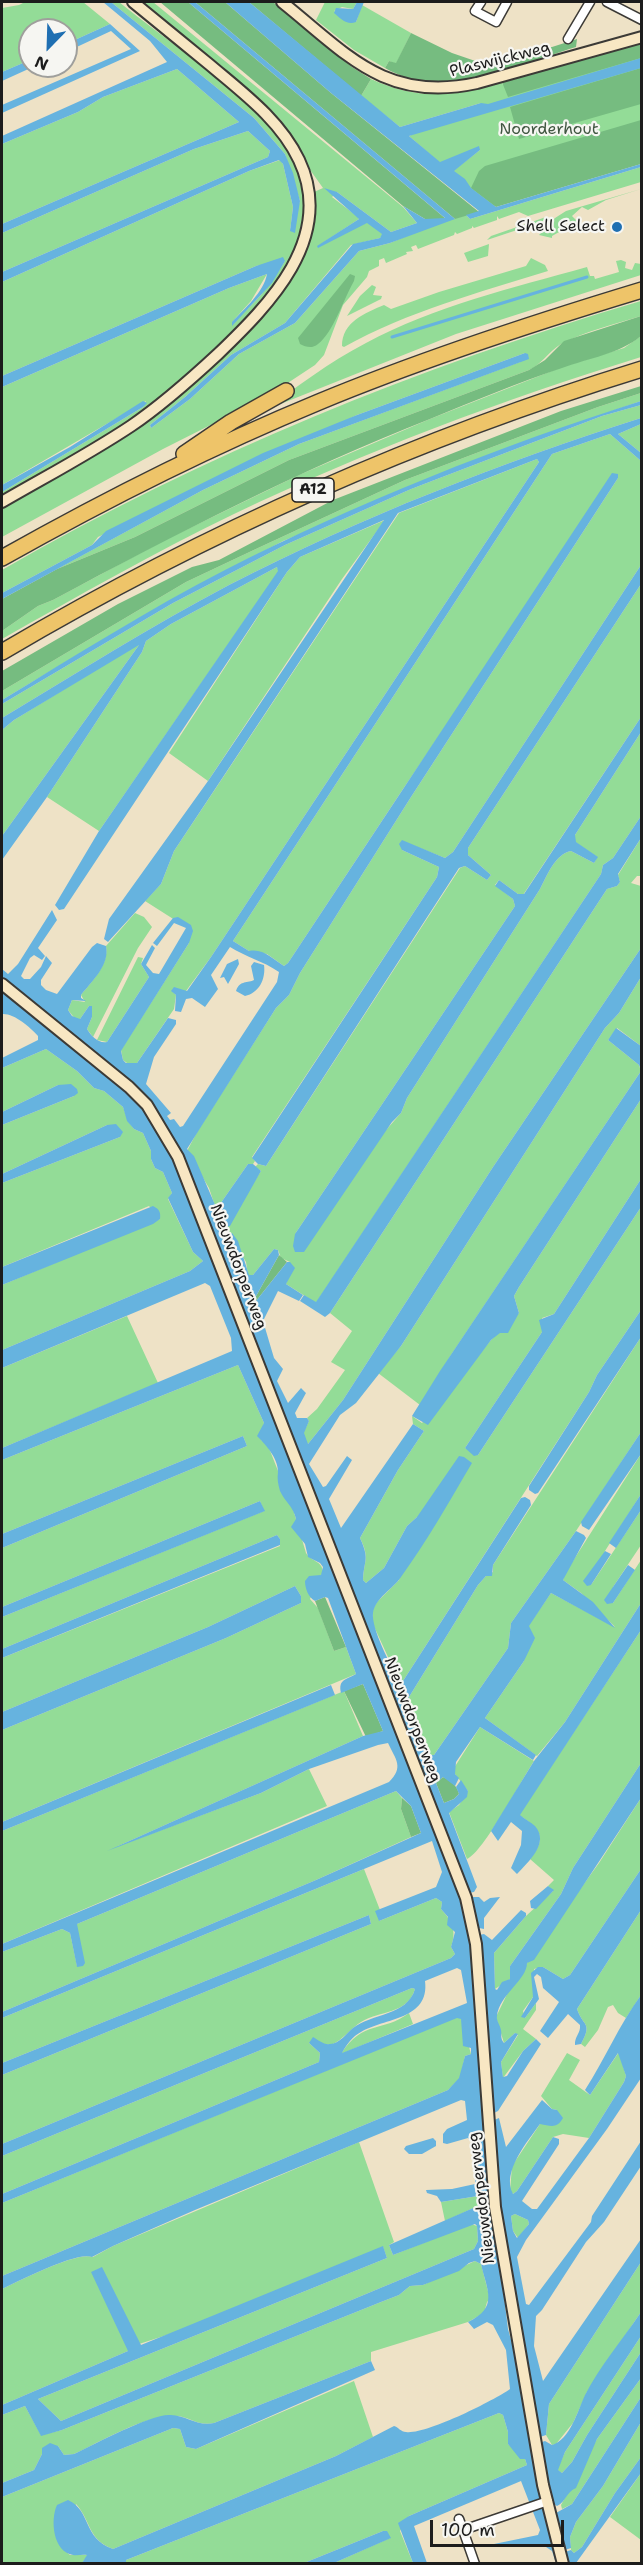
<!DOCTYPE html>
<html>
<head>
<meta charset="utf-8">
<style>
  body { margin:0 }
  #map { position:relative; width:643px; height:2565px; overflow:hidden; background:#eee2c6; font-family:"Shantell Sans",sans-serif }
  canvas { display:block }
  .frame { position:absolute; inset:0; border:3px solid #1c1c1c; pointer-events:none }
  .north { position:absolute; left:18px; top:18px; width:60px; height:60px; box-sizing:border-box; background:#f6f6f2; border:2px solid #9f9f9c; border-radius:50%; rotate:203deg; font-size:16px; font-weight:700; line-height:24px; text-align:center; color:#1c1c1c }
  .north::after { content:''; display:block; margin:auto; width:21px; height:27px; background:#1f6fb2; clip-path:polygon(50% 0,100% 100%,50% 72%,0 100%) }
  .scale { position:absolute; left:430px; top:2520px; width:134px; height:27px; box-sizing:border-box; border:3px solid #1c1c1c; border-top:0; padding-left:8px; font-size:18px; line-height:21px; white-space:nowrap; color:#1c1c1c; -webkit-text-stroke:4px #f6f6f2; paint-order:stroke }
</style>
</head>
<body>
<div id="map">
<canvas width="643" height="2565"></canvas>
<div class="frame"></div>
<div class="north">N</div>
<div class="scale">100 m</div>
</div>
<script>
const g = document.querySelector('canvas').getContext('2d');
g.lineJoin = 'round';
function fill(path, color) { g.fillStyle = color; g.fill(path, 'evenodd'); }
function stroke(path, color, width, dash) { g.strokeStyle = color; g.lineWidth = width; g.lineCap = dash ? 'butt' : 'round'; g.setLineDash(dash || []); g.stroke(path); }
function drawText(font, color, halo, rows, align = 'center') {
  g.font = font + ' "Shantell Sans",sans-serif'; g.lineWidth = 4.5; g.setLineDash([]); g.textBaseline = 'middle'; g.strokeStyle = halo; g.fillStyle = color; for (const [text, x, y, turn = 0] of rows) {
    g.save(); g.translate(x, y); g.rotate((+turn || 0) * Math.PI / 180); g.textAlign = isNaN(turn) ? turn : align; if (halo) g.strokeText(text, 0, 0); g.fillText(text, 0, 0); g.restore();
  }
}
fill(new Path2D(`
  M25,2H83L110,24L66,44V30H30V60L2,72V8L19,5Z
  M111,2H119C163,38 212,69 253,109C267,122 283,136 292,153C332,230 272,295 220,345C200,365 178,385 156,402C109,439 53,467 2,497V492L143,407L146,401L2,485V387L229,288L267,274L251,301L232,322C255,305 270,285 285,261L256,266L2,376V282L249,171L280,160L283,164L293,207L290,231L300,201L285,154L254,118Z
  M142,2H153L403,207L417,223L391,232L337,192L332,197L358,217L359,219L324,242L368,222L383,234L380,238L351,245L285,323L231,355L185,397L150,425L151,428L190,399L239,354L295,323L359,251L390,243L431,226L466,215L470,219L641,167V182L528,216L519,212L499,219L497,216V220L474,228L472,226V228L457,234L455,232L454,235L418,249L416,245L411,247L413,251L406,252L407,254L386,263L384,258L379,260V266L369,271L367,277L343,305L324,355L315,365L268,396L163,449L2,537V508C55,477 111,447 161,410C184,393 205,373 226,353C257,325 288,294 305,254C314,234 315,213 314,192L323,188L308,167L281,120Z
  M325,2H357L353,9L342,7L334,11L356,22L362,5L411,33L396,64L389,61L385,68L354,50L316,20Z
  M641,50V159L487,208L453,171L480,150L440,163L409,136L481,103L400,127L361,96L371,79C419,101 453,96 502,82L503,85Z
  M177,69L239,122L2,224V144L78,112L103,97Z
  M248,131L270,151L268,157L2,272V233L194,149Z
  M641,189L606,200L588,210L582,207L572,216L577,221L571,226L570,221L564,223L565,226H570L552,236V238L539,235L555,218L566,211Z
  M546,217L536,230L529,226L487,240L491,236Z
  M489,244L488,256L468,262L464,253Z
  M531,258L545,265L548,271C478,293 409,311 344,347L342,346C342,322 365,313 384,305L391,309L439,292L526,266Z
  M621,260L626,262L625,268L632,270L635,263L641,264V275L456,334L263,411C297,387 329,362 366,343C435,306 512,288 587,267L590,276H594L595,279L619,272L616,261Z
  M372,285L376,287L373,295L382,296L381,299L347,316L360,296Z
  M641,301V316C615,324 586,331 561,344C549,351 542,364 529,370L289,460L135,537L57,569L203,490L299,444L520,362L525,353L357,415L98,537L92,545L2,593V570C204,454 418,367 641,301Z
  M641,336V357C502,400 366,451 234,514C155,552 78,596 2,639V631L38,606L53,600L163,541L299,475L430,419L562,367L624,348Z
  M641,393V401L540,436L283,541L136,620L2,700V691L186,582L258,548L405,480L598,407Z
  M641,405V418C500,463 361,517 229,585C151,626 77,673 2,718V704L173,603L285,545L411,489L602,416Z
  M641,424V453L618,434Z
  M610,434L641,461V565L453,852L445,858L402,841V850L439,867L437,877L252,1157L255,1161L253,1164H248L218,1207L215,1206L209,1188L187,1151L197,1132L276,1008L289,995L300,973L411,797L618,478L617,474L403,789L288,963L284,966L267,954L249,951L233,941L552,454Z
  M537,459L539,462L211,957L186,991H172L176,995L174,1009L137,1063H127L123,1060L121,1050L189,943V929L145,901L161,884L174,851L399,513Z
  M385,520L342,579L208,781L169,753L287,572L300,557Z
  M277,567L279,571L99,831L47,797L142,652L146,641L171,624Z
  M641,584V717L523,895L518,894L499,880L495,885L513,899L515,906L295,1234L401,1113L407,1098L540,889C547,876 555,854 571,851L594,863L597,857L575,842V835L641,732V816L613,858L603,865L601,874L316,1303L286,1284L290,1262L281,1258L278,1250L274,1249L253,1275H248L246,1262L229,1234L225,1236L222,1231L261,1171L255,1167L258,1164L266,1166L460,868L465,866L487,880L491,875L468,855V848Z
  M138,644L139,645L2,836V730L14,720Z
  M641,838V876H637L631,883L641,886V948L493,1167L343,1400L308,1444L306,1443L303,1433L309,1421L307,1418L317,1409L345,1370L331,1362L352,1331L330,1313L607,889L617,886L620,882L618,875Z
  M135,913L144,917L152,927L138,948L93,1037L87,1029L92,1017L89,1006L80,1019L76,1020L68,1010L72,1000L85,1002L81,995C92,981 109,965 106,946Z
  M138,957L143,958L141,964L149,977L107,1042L97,1040Z
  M641,977V1046L617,1028L608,1040L639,1065L641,1071L451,1355L420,1405L378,1373L401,1346L605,1028L619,1013Z
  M46,1049L77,1071L94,1088L104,1091L123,1107L128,1121L134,1129L143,1133L151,1151V1159L155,1168L163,1172L172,1193L168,1199L193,1252L203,1261L190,1271L2,1350V1285L160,1219L149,1206L2,1267V1183L120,1137L107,1125L2,1174V1125L74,1096L58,1085L2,1112V1068Z
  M641,1099V1179L554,1314L542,1318V1332L465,1448L478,1455L641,1207V1310L597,1375L589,1392L403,1681H399L372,1622L373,1609L377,1602L399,1580L417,1517L407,1526L384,1568L366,1583L363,1580C364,1560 370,1558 360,1538L398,1470L424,1431L413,1424L412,1416L422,1423L491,1340L519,1313L514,1296L519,1287Z
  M127,1316L158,1383L2,1448V1368Z
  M641,1337V1432L576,1531L511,1623L508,1648L434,1755H431L423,1742L414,1740L409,1697L478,1585L486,1576L493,1572V1565Z
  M238,1365L264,1423L261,1440L267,1443L293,1509L306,1553C311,1562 322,1560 323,1572L310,1599L318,1608L334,1651L346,1647L356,1674L2,1822V1730L226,1638L301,1603V1596L295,1586L208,1627L2,1712V1658L280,1546V1539L277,1535L2,1649V1617L264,1511L260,1501L2,1607V1548L247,1446L243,1436L2,1534V1460Z
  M641,1454V1494L605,1551L591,1585L641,1510V1545L613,1587V1603L641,1560V1603L565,1722L537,1756L485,1718L524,1661L528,1626L551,1593L615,1627L581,1593L563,1580L564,1575Z
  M641,1630V1763L573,1868L561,1894L510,1966V1979L495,1989L494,1953L526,1916L553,1891L548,1886L554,1880L530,1859C548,1837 540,1829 519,1815Z
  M344,1691L363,1736L116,1847L261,1793L309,1769L327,1806L2,1944V1831Z
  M480,1727L534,1761C522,1779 483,1853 467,1859L449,1812L459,1805L468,1791L455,1774L454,1768Z
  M396,1791L402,1798L401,1809L411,1837L316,1880L2,2012V1952L62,1929L70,1933L77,1966V1924Z
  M641,1798V1869L570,1975L563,1979L543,1967L534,1969L533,1997L523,2011L525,2018L536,2003V2010L523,2029L536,2039L523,2051L503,2078L501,2062L518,2035L515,2033L504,2043L496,2017L509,1990L519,1979L527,1963L599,1863Z
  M364,1869L380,1910L379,1921L436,1898L442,1902L441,1909C452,1921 457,1931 451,1947L455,1954L451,1958L2,2144V2075L371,1924L369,1915L2,2063V2018Z
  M641,1910V1995L626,2018L618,2013L613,2005L608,2007L598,2030L585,2047L581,2044C593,2022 583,2027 577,2009Z
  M412,1988L415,1989C407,2015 380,2010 361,2022C351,2028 343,2040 331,2045L309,2043L320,2053L319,2062L2,2194V2156Z
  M409,2013L413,2024L341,2054C363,2019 383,2033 409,2013Z
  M457,2017L461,2018L471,2054L465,2056L460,2078L448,2090L2,2276V2203Z
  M619,2052L626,2076L624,2082L589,2138L563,2134L553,2137L517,2191L513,2194L510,2191L512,2166L540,2124L557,2110L552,2109L541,2096L567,2053L580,2060L569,2080L590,2095Z
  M359,2142L394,2242L389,2245L393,2255L471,2224L477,2226L478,2241L474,2249L61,2421L38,2399L387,2258L383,2247L170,2334L139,2344L128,2351L2,2405V2289C19,2281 77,2251 93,2257L113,2246Z
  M478,2196L480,2205L445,2221L441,2202Z
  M515,2214L528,2220L529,2224L518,2238L513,2231L511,2216Z
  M475,2261L481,2264L490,2299L487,2302L484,2313L468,2322L371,2352V2361L214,2423C198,2427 188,2415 174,2416C143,2416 102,2441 74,2454L64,2455L58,2446L43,2448L42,2454L34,2470L2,2483V2415L25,2406L41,2435L62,2430L381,2302L399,2295L410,2286L423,2285Z
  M641,2262V2312L587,2392L573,2423L556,2444L552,2445L546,2435L549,2404Z
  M641,2336V2352L587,2435L572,2462L562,2473L557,2470L565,2452Z
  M641,2378V2397L572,2504L562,2509L561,2505L597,2439Z
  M354,2381L373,2437L336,2456L113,2549C87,2539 92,2522 76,2504L61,2547L70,2555H88L82,2563L2,2564V2497L173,2428L180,2429L186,2447L196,2449Z
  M499,2413L503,2415L508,2432V2444L525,2459L527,2465L409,2516L400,2531L413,2563H334L390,2538L383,2531L304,2563H125L126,2560Z
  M641,2422V2457L615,2493L582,2547L574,2553L571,2550L570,2537L576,2522L603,2486Z
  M641,2473V2540L610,2517Z`), '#93dc97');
fill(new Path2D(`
  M160,2H188L446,219H425L403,206Z
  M195,2H225L331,93L479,212L455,219Z
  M249,2H273L352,67L371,79L361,96Z
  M411,33L452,53L484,64L536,48L552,47L577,39L576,47C537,59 472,84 433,83C417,82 399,76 385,68L389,61L396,63Z
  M641,43V58L508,97L502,82Z
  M641,68V104L519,139L510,107Z
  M641,120V164L496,207L471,188L479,171L485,166Z
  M350,274L355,276L354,281C344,298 333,333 318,344C312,349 306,347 300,344L298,338Z
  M641,316V336C619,354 589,358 562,368C517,383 474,401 430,419C300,470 176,534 53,600L38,606L2,631V599L57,569L135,537L289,460L529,370L545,360L564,341Z
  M641,386V393L598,407L405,480L258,548L186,582L2,691V671L118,604L192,567L219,560L333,500L561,411Z
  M279,1255L287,1262L256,1301L255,1298Z
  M325,1597L346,1647L334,1651L315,1601Z
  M363,1684L383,1731L366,1737L344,1691Z
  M443,1777C450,1780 457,1785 459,1794L454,1799L444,1803L436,1783Z
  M402,1798L411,1806L421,1833L411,1837L401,1809Z`), '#76bc80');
fill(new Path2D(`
  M103,2H111L254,118L285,154L293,173L300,201L295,233L290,231L293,207L283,164L279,160L249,171L2,282V272L268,157L270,151L248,131L194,149L2,233V224L239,122L177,69L103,97L78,112L2,144V136L167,62L150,41Z
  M188,2H195L455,219L390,243L359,251L295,323L239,354L190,399L151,428L150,425L185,397L231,355L285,323L353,244L380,238L382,234L367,223L318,248L317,246L359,219L324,188L337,192L391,232L417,223L403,206L425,219L445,218Z
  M225,2H249L400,127L481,103L488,104L641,58V68L409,136L440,162L479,146L480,150L454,171L465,179L471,188L496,207L641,164V167L470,219L466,215L479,211L331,93Z
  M357,2H364L356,22C347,26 340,18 334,13L336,8L353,9Z
  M110,24L140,51L2,113V105L131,49L111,31L66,52V44Z
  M30,60V66H35L2,81V72Z
  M283,257L285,261L272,283L232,326V322C244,309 264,292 267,274L229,288L2,387V376L256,266Z
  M525,353L528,354L529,359L299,444L203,490L2,599V593L92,545L106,531L263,453L357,415Z
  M143,401L147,403L143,407L2,492V485L70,447Z
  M641,401V405L602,416L411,489L285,545L173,603L2,704V700C75,656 149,609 225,570C356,503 502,445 641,401Z
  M641,418V424L618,434L641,453V461L610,434L552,454L233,941L249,951C263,948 273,959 284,966L288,963L612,473L618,474V478L411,797L300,973L289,995L276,1008L187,1149L194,1156L216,1207H218L248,1164H253L261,1171L230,1226L226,1227L223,1233L225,1236L232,1233L238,1241L249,1275H253L274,1249L278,1250L279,1255L255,1298L256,1301L287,1262H290L295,1268L286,1284L303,1295L299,1301L278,1291L263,1321L274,1358L283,1369L277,1381L288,1403L301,1388L306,1393L295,1413L297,1418H307L309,1421L304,1433L308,1444L343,1400L493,1167L641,948V977L619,1013L605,1028L401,1346L356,1403L340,1415L309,1464L323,1487L326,1486L347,1456L352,1460L329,1499L341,1528L413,1424L424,1431L398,1470L360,1538C370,1560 364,1559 363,1580L366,1583L384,1568L407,1526L417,1517L459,1456L464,1457L472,1463C449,1502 427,1541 401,1577C393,1589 375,1598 373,1613C371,1628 391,1666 399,1681H403L521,1498L525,1497L530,1500L531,1505L493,1565L492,1576H486L478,1585L409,1697L408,1705L417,1727L414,1740L423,1742L431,1755H434L508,1648L511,1623L576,1531L584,1535L586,1538L563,1580L593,1602L615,1628L551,1593L529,1626L535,1638L524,1661L485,1718L536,1755L533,1760L480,1727L456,1762L455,1774L459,1778L455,1786L443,1777L436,1783L444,1803L454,1799L459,1794L456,1787L461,1780L468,1791L467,1797L449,1813L477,1887L474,1892L468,1893L182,1154L162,1118L140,1091L2,978V969L8,974L18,964L52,910L57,920L38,948L45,956L42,960L34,955L30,958L21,976L24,979H30L41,967L46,956L52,963L41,980V985L46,990L57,994L92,947L97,943L106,946C110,965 92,981 81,995V998L86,1001L72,1000L68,1010L72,1016L80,1019L89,1006H92V1017L87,1029C91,1036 99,1044 107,1042L149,977L141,964L152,945L155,948L146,965L153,973L159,974L186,928L174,923L157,946L153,943L173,918L178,917L191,925L193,931L189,943L121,1051L123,1060L126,1063H137L168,1018L176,1020V1024L154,1057L146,1084L171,1113L167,1116L170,1120L174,1119L180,1127L183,1126L277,982L279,972C263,961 246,957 230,947L211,975L218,989L205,1007L192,998L186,999L181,1012L175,1011L176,995L171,991L174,987L187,991L211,957L539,462L537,459L398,513L174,851L161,884L108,942L104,939L109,919L208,781L384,520L300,557L287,572L64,909L59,910L55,905L99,831L278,571L277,567L171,624L146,641L142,652L47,797L2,860V836L139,645L14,720L2,730V718C77,673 151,626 229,585C361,517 500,463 641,418Z
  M641,565V584L468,848V855L491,875L487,880L465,866L459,868L266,1166L258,1164L252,1158L437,877L439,867L402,850L399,844L402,840L445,858L453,852Z
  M641,717V732L575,835L576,842L598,857L594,863L571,851C555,854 547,876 540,889L407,1098L401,1113L392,1122L304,1252H295L293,1246L295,1234L515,906L513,899L495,886L499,880L518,894H524Z
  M641,816V838L618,874L620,882L617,886L607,889L330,1313L325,1317L300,1301L304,1295L316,1302L601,874L603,865L613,858Z
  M238,959L239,964L228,984L224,977L220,978L227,964Z
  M254,962L264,965C266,979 259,993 245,996L236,991C240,980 245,984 254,980L251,966Z
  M2,990L139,1102L173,1157L462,1900L471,1934L500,2264L508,2329L520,2372L542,2497L540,2500L541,2507L545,2509L558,2559L555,2560L552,2551L546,2547H493L494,2544L538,2535L540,2530L521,2481L414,2526L427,2563H413L398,2523L409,2516L527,2465L525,2459H520L508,2444V2432L503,2415L499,2413L126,2560V2563H82L87,2555C82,2554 78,2556 73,2555C53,2552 50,2520 57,2505L68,2500C92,2511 82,2538 113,2549L336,2456L394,2426C398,2427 401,2432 406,2432C425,2435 493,2401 510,2389L506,2350L493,2325L487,2322L474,2329L468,2322C499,2307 487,2291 481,2264L475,2261L469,2263L459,2271L423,2285L410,2286L399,2295L381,2302L62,2430L41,2436L25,2406L2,2415V2405L128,2351L91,2272L102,2267L141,2345L383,2246L387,2258L38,2399L61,2421L474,2249L478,2241L477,2226L475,2224L393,2255L389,2245L480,2205L478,2196L441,2202L437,2196L427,2193L426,2190L452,2189L475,2184L477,2161L480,2158L479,2152L468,2138L447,2144L443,2143V2134L447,2129L467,2120L465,2101L461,2100L195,2210L113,2246L92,2257C77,2251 19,2281 2,2289V2276L448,2090L459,2078L465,2056L471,2054V2048L463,2046L461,2019L457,2018L2,2203V2194L319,2062L320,2053L309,2043L313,2037C318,2040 324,2045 330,2044C339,2044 347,2033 353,2028C372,2013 407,2016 415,1989L412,1988L2,2156V2144L451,1958L455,1954L451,1947L455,1932L447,1925L448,1917L441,1909L442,1902L436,1898L379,1921L375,1911L436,1887L442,1872L432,1841L2,2018V2012L316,1880L421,1833L411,1806L396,1791L77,1924L85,1963L83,1966L77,1967L70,1933L62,1929L2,1952V1944L389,1782C404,1767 396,1760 388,1743L378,1745L309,1769L261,1793L107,1851L363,1736L383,1731L363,1684L341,1693C338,1679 346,1680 356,1674L328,1598L325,1597L315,1601C308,1597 305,1588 305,1581L309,1576L321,1575L323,1567L320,1563L308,1557L305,1544L291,1527L296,1519C293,1506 285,1502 280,1491C278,1484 277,1479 278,1472C278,1458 266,1445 257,1436L264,1423L238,1365L2,1460V1448L232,1351L231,1338L210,1286L205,1283L2,1368V1350L190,1271L203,1261L193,1252L168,1198L172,1193L163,1172L155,1168L151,1159V1151L143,1133L134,1129L127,1121L123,1107L104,1091L94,1088L77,1071L46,1049L2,1068V1058L38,1040V1036C30,1027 14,1013 2,1014ZM457,1968L461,1970L467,2003L342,2053C346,2045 353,2036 361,2032C384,2018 430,2020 425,1981Z
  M616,1028L641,1046V1070L639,1065L608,1040Z
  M641,1071V1099L519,1287L514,1296L519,1313L508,1333H500L491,1340L428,1425L412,1416L440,1371Z
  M71,1084L77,1089L78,1093L74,1096L2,1125V1112L58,1085Z
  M116,1124L123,1132L120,1137L2,1183V1174L107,1125Z
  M641,1179V1207L478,1455L474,1456L465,1448L542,1332L539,1320L554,1314Z
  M153,1206C159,1209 161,1212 160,1219L153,1224L2,1285V1267Z
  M641,1310V1337L538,1493L535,1494L529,1490V1486L589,1392L597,1375Z
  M641,1432V1454L589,1530L582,1526L581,1522Z
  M243,1436L247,1446L2,1548V1534Z
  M641,1494V1510L616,1548L609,1543Z
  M260,1501L265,1511L2,1617V1607Z
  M277,1535L280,1539V1545L2,1658V1649Z
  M605,1551L611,1554L591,1585L587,1586L583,1581Z
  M628,1565L635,1570L613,1603L607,1604L604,1600Z
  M295,1586L301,1596V1603L226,1638L2,1730V1712L208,1627Z
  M641,1603V1630L520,1815C524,1819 531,1822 535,1826C550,1843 528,1862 517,1874L511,1868L521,1845L522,1831L511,1822L498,1841L491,1831L534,1761L565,1722Z
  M331,1685L335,1695L2,1831V1822Z
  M641,1763V1798L534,1960L527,1963C527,1980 499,1995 497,2016C496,2020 500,2025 501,2030C502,2036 500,2038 504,2043L515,2033L518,2034L501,2062L503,2077L507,2076L523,2051L536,2039L541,2044L498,2111L494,2113L492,2112L479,1935L484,1934L492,1940L521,1910L526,1913V1916L494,1953L495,1989L497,1990L502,1982L510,1979V1966L561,1894L573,1868Z
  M641,1869V1910L577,2009C583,2027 593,2022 581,2044L575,2045C574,2037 581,2033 580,2025L568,2014L548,2038L540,2031L559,2002L543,1988L541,1977L537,1974L534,1977L539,1999L525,2018L521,2017L533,1997L531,1973L538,1967H543L563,1979L570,1975Z
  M548,1886L554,1890L536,1909L531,1908L530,1901Z
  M472,1897H479L484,1902L490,1898L500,1897L484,1918V1929L479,1928Z
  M369,1915L371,1924L2,2075V2063Z
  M641,1995V2078L607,2129L526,2240L517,2257L526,2304L529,2305L591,2222L592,2216L641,2141V2166L604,2222L586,2242L542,2310L536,2316L534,2346L543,2381L641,2239V2262L549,2404L546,2435L540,2437L499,2202L492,2121L499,2118L506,2147L542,2100L552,2109L557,2110L563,2118C557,2129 551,2126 540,2124C528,2141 501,2172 513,2194L517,2191L553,2137L559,2139V2144L522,2201L532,2209H537L589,2138L624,2082L626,2076L618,2053L590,2095L585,2090C605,2059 619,2025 641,1995ZM515,2214L528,2220L529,2224L517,2238L513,2231L511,2216Z
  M433,2138L436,2141V2146L422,2154H409L404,2149L406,2146Z
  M641,2312V2336L565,2452L558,2470L562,2473L572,2462L587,2435L641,2352V2378L597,2439L576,2488C566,2492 566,2502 557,2506L554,2504L539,2443L545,2441L552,2445C570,2440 578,2410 585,2395C600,2366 623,2339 641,2312Z
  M371,2361L375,2370L196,2449L186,2447L180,2429L173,2428L2,2497V2483L34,2470L42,2454V2448L50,2443L58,2446L64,2455L74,2454C95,2444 149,2415 169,2415C185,2414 197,2427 214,2423Z
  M641,2397V2422L603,2486L576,2522L570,2537L571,2548L565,2550L556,2513L572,2504Z
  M641,2457V2473L576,2563H569L565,2552L571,2550L574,2553L582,2547L615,2493Z
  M383,2531H387L391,2538L334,2563H304Z`), '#66b3df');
stroke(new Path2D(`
  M392,337L587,277`), '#66b3df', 3);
const street = new Path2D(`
  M481,2L475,11L496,22L507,2
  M607,2L642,20
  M568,39L590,2
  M459,2519L463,2530
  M475,2564L463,2530L548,2501`);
const secondary = new Path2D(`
  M282,2C347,54 385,103 477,83L642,37
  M2,502C45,477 89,454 131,426C162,405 190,380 218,354C269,305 336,238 299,160C280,120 243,93 210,65C184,44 159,23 133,2
  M2,984L129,1087L147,1105L178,1157L466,1898L476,1944L495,2207L543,2485L563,2564`);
const highway = new Path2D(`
  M184,454L231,422L286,391
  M2,558C105,500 210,447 319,402C425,358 533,323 642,290
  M2,652C204,533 417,438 642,369`);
stroke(street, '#3c3a36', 11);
stroke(secondary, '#3c3a36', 14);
stroke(highway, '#3c3a36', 18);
stroke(street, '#fff', 8);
stroke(secondary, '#f8e7c3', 10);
stroke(highway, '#eec469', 15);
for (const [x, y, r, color] of [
  [617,227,6,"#1f6fb2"]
]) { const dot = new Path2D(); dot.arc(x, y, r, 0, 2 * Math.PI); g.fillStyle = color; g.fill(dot); stroke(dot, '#f6f6f2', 2); }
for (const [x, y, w] of [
  [313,490,42]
]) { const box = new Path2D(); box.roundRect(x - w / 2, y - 12, w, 24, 4.5); g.fillStyle = '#f6f6f2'; g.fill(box); stroke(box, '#1c1c1c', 1.5); }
drawText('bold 15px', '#1c1c1c', null, [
  ["A12",313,490]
]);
drawText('16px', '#1c1c1c', '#f6f6f2', [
  ["Plaswijckweg",500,60,-14],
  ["Nieuwdorperweg",238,1267,69],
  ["Nieuwdorperweg",412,1720,69],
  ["Nieuwdorperweg",482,2198,-97]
]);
drawText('16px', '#405641', '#f6f6f2', [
  ["Noorderhout",549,130]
]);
drawText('16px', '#1c1c1c', '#f6f6f2', [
  ["Shell Select",605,227]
], 'right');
</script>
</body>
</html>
